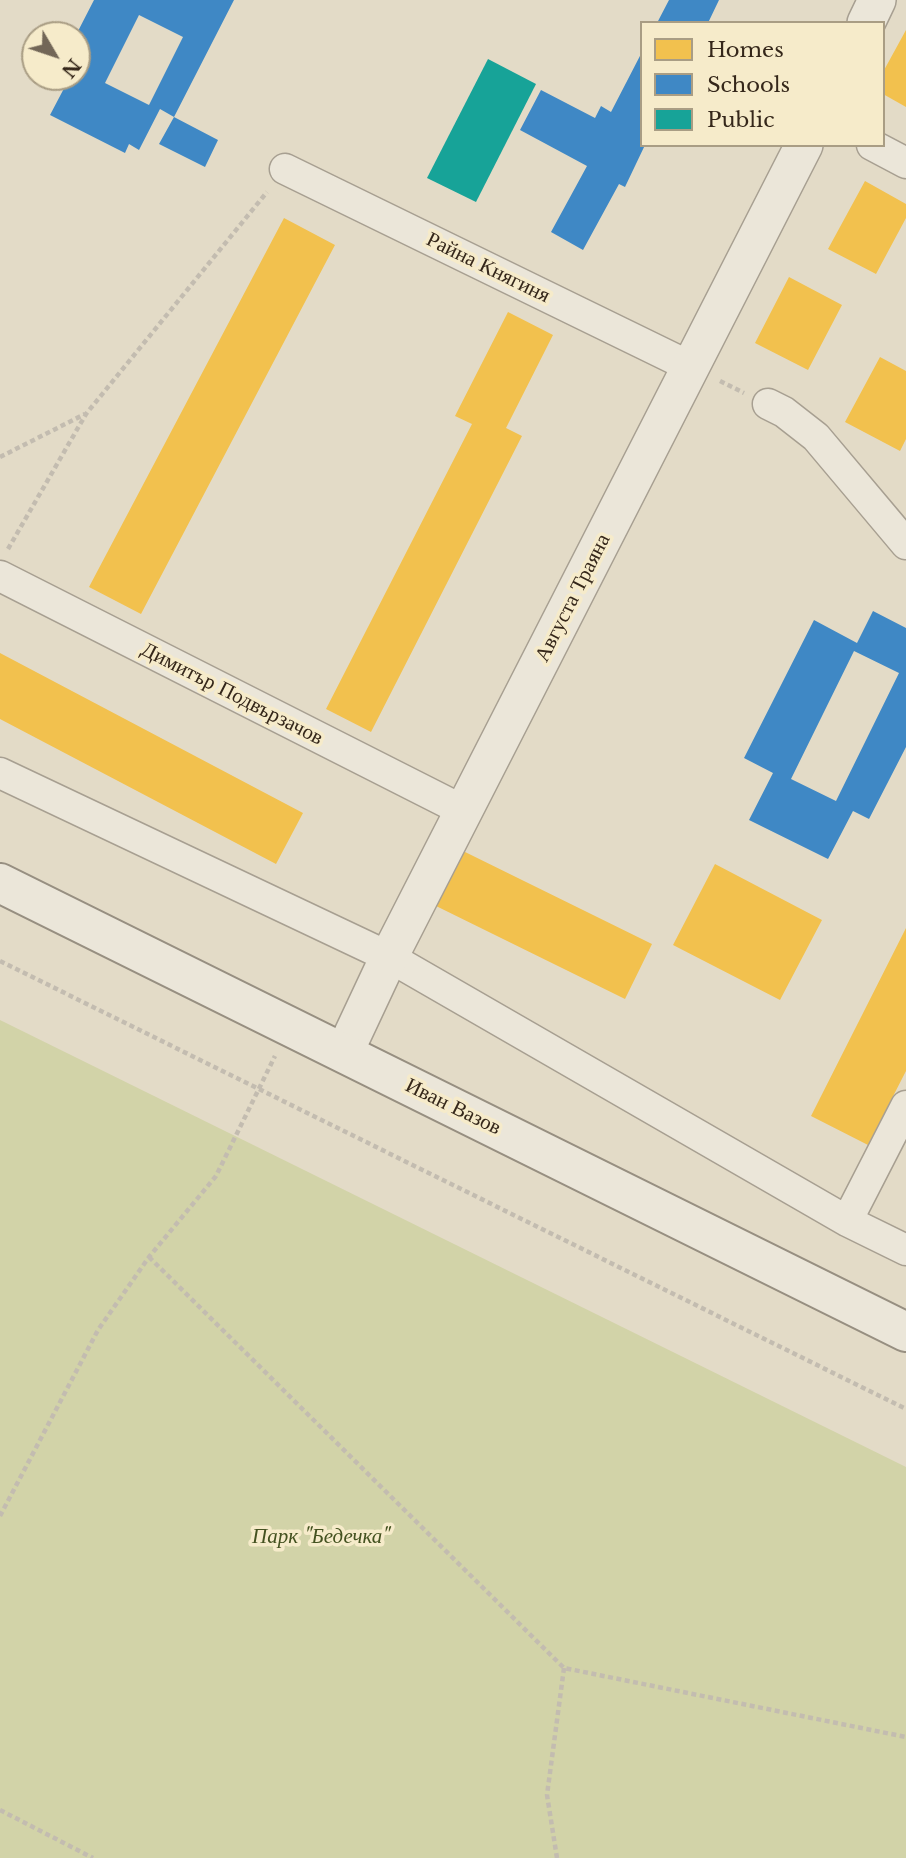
<!DOCTYPE html>
<html>
<head>
<meta charset="utf-8">
<style>
  body { margin:0 }
  #map { position:relative; width:906px; height:1858px; overflow:hidden; background:#e3dbc7; font-family:"Libre Baskerville",serif }
  canvas { display:block }
  .legend { position:absolute; left:640px; top:21px; width:245px; height:126px; box-sizing:border-box; background:#f6ebca; border:2px solid #a99d84; margin:0; padding:9px 12px; list-style:none; font-size:21px; color:#35271a }
  .legend li { display:flex; align-items:center; gap:14px; height:35px }
  .legend b { width:35px; border:2px solid #a99d84 }
  .north { position:absolute; left:21px; top:21px; width:70px; height:70px; box-sizing:border-box; background:#f6ebca; border:2px solid #a99d84; border-radius:50%; rotate:129deg; font-size:19px; font-weight:700; line-height:28px; text-align:center; color:#35271a }
  .north::after { content:''; display:block; margin:auto; width:24px; height:32px; background:#726657; clip-path:polygon(50% 0,100% 100%,50% 72%,0 100%) }
</style>
</head>
<body>
<div id="map">
<canvas width="906" height="1858"></canvas>
<ul class="legend">
<li><b style="height:19px;background:#f2c14e"></b>Homes</li>
<li><b style="height:19px;background:#3f88c5"></b>Schools</li>
<li><b style="height:19px;background:#17a398"></b>Public</li>
</ul>
<div class="north">N</div>
</div>
<script>
const g = document.querySelector('canvas').getContext('2d');
g.lineJoin = 'round';
function fill(path, color) { g.fillStyle = color; g.fill(path, 'evenodd'); }
function stroke(path, color, width, dash) { g.strokeStyle = color; g.lineWidth = width; g.lineCap = dash ? 'butt' : 'round'; g.setLineDash(dash || []); g.stroke(path); }
function drawText(font, color, halo, rows, align = 'center') {
  g.font = font + ' "Libre Baskerville",serif'; g.lineWidth = 7; g.setLineDash([]); g.textBaseline = 'middle'; g.strokeStyle = halo; g.fillStyle = color; for (const [text, x, y, turn = 0] of rows) {
    g.save(); g.translate(x, y); g.rotate((+turn || 0) * Math.PI / 180); g.textAlign = isNaN(turn) ? turn : align; if (halo) g.strokeText(text, 0, 0); g.fillText(text, 0, 0); g.restore();
  }
}
fill(new Path2D(`
  M0,1020L906,1467V1858H0Z`), '#d2d3a8');
fill(new Path2D(`
  M906,30V107L883,94V72Z
  M865,181L906,204V218L876,274L828,249Z
  M284,218L335,245L141,614L89,587Z
  M789,277L842,305L808,370L755,343Z
  M508,312L553,335L506,428L522,436L371,732L326,709L472,424L455,416Z
  M880,357L906,371V439L900,451L845,422Z
  M0,653L303,813L276,864L0,719Z
  M461,850L652,944L625,999L434,905Z
  M715,864L822,920L780,1000L673,945Z
  M906,928V1071L868,1145L811,1116Z`), '#f2c14e');
fill(new Path2D(`
  M94,0H234L174,117L160,109L139,150L129,144L125,153L50,115L70,77H77L76,35ZM139,15L183,37L149,105L105,83Z
  M669,0H719L708,23H657Z
  M642,52V145H645L625,187L619,184L583,250L551,232L587,166L520,130L541,90L595,118L601,106L611,112Z
  M174,117L218,140L205,167L159,144Z
  M873,611L906,628V747L869,819L853,811L828,859L749,820L773,773L744,758L814,620L857,643ZM854,651L899,673L836,801L791,779Z`), '#3f88c5');
fill(new Path2D(`
  M488,59L536,84L476,202L427,178Z`), '#17a398');
const minor = new Path2D(`
  M872,145L906,163
  M285,169L691,367
  M768,404L784,412L816,437L906,544
  M0,576L464,811
  M0,773L389,957L847,1221L906,1250
  M847,1221L906,1106`);
const tertiary = new Path2D(`
  M866,23L877,0
  M344,1053L389,957L804,145`);
const secondary = new Path2D(`
  M0,883L906,1332`);
stroke(minor, '#a79f91', 33);
stroke(tertiary, '#a79f91', 40);
stroke(secondary, '#978f81', 42);
stroke(new Path2D(`
  M720,381L744,393
  M0,457L85,414
  M8,549L86,414L267,192
  M0,961L906,1409
  M149,1257L564,1668L906,1737
  M0,1516L98,1330L149,1257L216,1176L275,1056
  M0,1810L93,1858
  M557,1858L547,1795L564,1668`), '#c3bcb0', 4.5, [5, 3.5]);
stroke(minor, '#ebe6d9', 30);
stroke(tertiary, '#ebe6d9', 37);
stroke(secondary, '#ebe6d9', 38);
drawText('21px', '#35271a', '#f6ebca', [
  ["Райна Княгиня",488,268,26],
  ["Августа Траяна",573,598,-63],
  ["Димитър Подвързачов",232,694,27],
  ["Иван Вазов",453,1107,26]
]);
drawText('italic 21px', '#445220', '#f6ebca', [
  ["Парк \"Бедечка\"",321,1537]
]);
</script>
</body>
</html>
